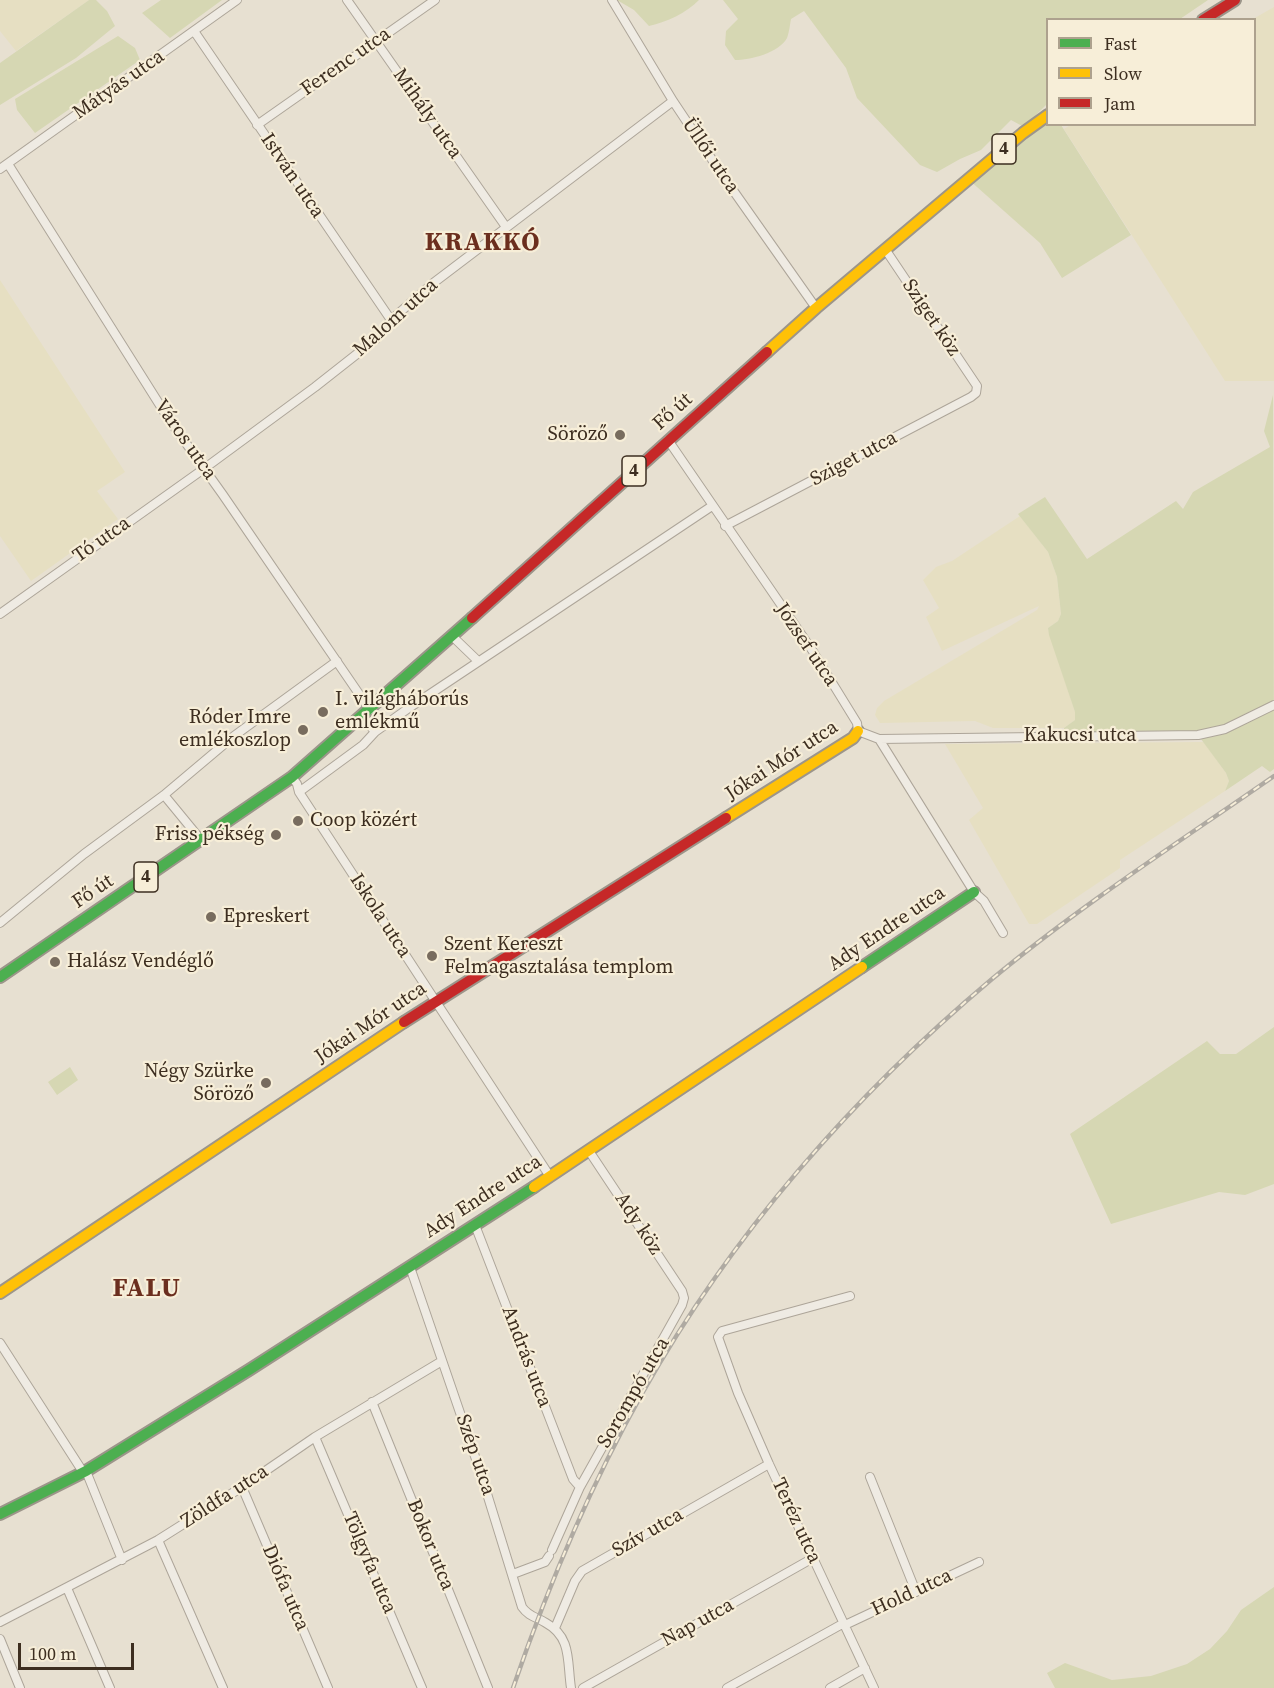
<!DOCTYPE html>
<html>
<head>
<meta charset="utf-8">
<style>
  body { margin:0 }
  #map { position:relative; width:1274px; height:1688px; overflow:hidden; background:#e7e0d1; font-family:"Source Serif 4",serif }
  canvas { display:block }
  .legend { position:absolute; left:1046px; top:18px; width:210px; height:108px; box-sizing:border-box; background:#f7eed8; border:2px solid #ada18e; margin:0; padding:8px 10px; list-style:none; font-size:18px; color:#3d2e20 }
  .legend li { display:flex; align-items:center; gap:12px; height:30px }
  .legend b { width:30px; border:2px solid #ada18e }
  .scale { position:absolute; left:18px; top:1643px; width:116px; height:27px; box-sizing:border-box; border:3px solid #3d2e20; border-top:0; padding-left:8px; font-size:18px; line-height:21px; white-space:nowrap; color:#3d2e20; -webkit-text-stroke:4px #f7eed8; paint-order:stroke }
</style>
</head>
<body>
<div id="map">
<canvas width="1274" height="1688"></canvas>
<ul class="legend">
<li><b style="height:8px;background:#4caf50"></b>Fast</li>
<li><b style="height:8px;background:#ffc107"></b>Slow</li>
<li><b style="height:8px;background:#c62828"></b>Jam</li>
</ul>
<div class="scale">100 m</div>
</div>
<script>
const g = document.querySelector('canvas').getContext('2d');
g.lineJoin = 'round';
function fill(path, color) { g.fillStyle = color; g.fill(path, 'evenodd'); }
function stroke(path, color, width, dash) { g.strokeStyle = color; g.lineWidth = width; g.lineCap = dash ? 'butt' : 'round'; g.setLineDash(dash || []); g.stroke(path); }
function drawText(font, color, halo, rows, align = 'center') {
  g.font = font + ' "Source Serif 4",serif'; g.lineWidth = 4.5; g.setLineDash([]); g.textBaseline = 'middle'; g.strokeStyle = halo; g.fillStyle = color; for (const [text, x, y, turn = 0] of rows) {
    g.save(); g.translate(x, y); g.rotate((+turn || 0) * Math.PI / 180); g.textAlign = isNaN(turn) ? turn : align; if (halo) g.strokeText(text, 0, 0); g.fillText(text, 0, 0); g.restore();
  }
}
fill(new Path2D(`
  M0,0H89L16,51L0,31Z
  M1274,7V381H1225L1064,129L1072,124H1254V20L1253,19Z
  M0,280L125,472L97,491L118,519L31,581L0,536Z
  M1020,516L1048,552L1057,577L1061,614L1058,621L1048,628L1075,712V720L1064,728H993L975,721L880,723L875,715L877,708L884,701L1037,610L1039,606L942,651L926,617L939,608L923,580L936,567L952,561Z
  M1204,742L1226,773L1229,781L1225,791L1120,860V868L1037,924H1029L969,820L983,808L945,744Z`), '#e6dfc2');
fill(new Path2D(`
  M89,0H96L107,11L115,26L76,58L0,105V63Z
  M161,0H222L170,38L142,13Z
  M617,0H699C686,13 667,22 649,26L634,10Z
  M723,0H1208L1180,19L1048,20L1047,104L1024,127L1011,120L981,150L960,159L937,172L920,165L857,98L846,68L804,11L791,19C790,25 789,33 787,38C779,53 750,60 735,60L725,45L726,31L738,19Z
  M118,36L135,48L140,60L35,133L17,110L15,99Z
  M1047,115L1048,124L1061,125L1131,235L1062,278L1040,243L968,179Z
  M1273,395L1274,769L1270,772L1262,766L1225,791L1229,781L1226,773L1198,735L1064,736V728L1075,720V712L1049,635L1048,628L1058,621L1061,614L1057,577L1048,552L1018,514L1045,497L1087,559L1176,501L1183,509L1193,492L1270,447L1264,431Z
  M1274,1027V1184L1245,1195L1219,1192L1111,1224L1070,1134L1207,1041L1220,1054H1236Z
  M70,1067L78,1080L57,1095L48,1082Z
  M1274,1587V1688H1055L1047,1673L1065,1663L1112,1680L1151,1676L1187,1664L1210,1649L1227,1631L1241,1610Z`), '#d6d7b3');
const street = new Path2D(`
  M347,0L506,227
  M612,0L673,101L723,176L816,308
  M194,31L391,320
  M257,125L435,0
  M8,164L168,418L223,495L370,710
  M0,169L237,0
  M668,440L812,650L857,723L858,731L879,739L974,892L984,901L1003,933
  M725,526L971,397L976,393L977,386L885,249
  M0,614L205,468L315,387L376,339L391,320L432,284L673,101
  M452,636L478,661
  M363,716L375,732
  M879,739L1198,735L1225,729L1274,705
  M292,777L297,784L299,792L549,1175
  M299,792L363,745L375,732L406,710L712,506
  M164,795L201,840
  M0,923L84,854L164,795L234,736L337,661
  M475,1225L573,1479L580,1487
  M410,1267L480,1471L522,1607C529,1617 537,1617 546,1623C572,1637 567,1662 571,1688
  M850,1296L722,1331L718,1337L738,1393L769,1464L874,1688
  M0,1343L83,1472
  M372,1402L488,1688
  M315,1437L422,1688
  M86,1471L122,1560
  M870,1477L916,1592
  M242,1487L328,1688
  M158,1540L223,1688
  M552,1550L580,1487L682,1305L684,1298L682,1291L589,1151
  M513,1574L545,1562L549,1556
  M67,1588L110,1688
  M0,1622L158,1540L242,1487L315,1437L442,1361
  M845,1625L979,1562
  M555,1628L575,1581L582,1571L769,1464
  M0,1639L20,1688
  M583,1688L813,1558
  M727,1688L844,1623
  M830,1688L865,1668`);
const fast = new Path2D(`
  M862,967L974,892
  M0,977L292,777L472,618
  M0,1514L86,1471L249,1370L534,1187`);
const slow = new Path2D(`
  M767,352L816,308L1023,133L1048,115
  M726,818L853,738L858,731
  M534,1187L862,967
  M0,1293L404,1022`);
const jam = new Path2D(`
  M1203,20L1235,0
  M472,618L767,352
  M404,1022L726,818`);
stroke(street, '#ada599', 10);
stroke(fast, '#9c958a', 14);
stroke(slow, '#9c958a', 14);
stroke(jam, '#9c958a', 14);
stroke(street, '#efebe3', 8);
stroke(fast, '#4caf50', 10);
stroke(slow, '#ffc107', 10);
stroke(jam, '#c62828', 10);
const rail = new Path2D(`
  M513,1688C548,1586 590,1486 643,1392C731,1235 854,1095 992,979C1081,905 1179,842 1274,776`);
stroke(rail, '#afaaa2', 4.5);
stroke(rail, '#f7eed8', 2, [7]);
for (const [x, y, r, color] of [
  [620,435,6,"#786c5e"],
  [323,712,6,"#786c5e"],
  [303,730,6,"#786c5e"],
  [298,821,6,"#786c5e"],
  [276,835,6,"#786c5e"],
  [211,917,6,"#786c5e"],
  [432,956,6,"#786c5e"],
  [55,962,6,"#786c5e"],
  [266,1083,6,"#786c5e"]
]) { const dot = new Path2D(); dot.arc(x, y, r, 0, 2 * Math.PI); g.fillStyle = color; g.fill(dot); stroke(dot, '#f7eed8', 2); }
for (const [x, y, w] of [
  [1004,149,24],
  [634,471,24],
  [146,877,24]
]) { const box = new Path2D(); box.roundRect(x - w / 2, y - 15, w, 30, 4.5); g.fillStyle = '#f7eed8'; g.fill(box); stroke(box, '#3d2e20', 1.5); }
drawText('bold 18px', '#3d2e20', null, [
  ["4",1004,149],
  ["4",634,471],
  ["4",146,877]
]);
drawText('20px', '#3d2e20', '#f7eed8', [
  ["Ferenc utca",346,62,-35],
  ["Mátyás utca",119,85,-35],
  ["Mihály utca",427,114,55],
  ["Üllői utca",710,156,56],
  ["István utca",292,176,56],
  ["Malom utca",396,318,-42],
  ["Sziget köz",931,318,56],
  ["Fő út",673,412,-42],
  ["Város utca",185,440,55],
  ["Sziget utca",854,459,-28],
  ["Tó utca",102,540,-35],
  ["József utca",806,645,56],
  ["Kakucsi utca",1080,736],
  ["Jókai Mór utca",782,761,-33],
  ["Fő út",93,892,-34],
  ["Iskola utca",380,916,57],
  ["Ady Endre utca",887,929,-34],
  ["Jókai Mór utca",371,1023,-34],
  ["Ady Endre utca",483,1197,-33],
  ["Ady köz",638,1224,57],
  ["András utca",526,1357,69],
  ["Sorompó utca",634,1393,-60],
  ["Szép utca",475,1455,71],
  ["Zöldfa utca",225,1497,-33],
  ["Teréz utca",796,1521,65],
  ["Szív utca",648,1533,-30],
  ["Bokor utca",430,1545,68],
  ["Tölgyfa utca",369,1563,67],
  ["Diófa utca",285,1588,67],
  ["Hold utca",912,1593,-25],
  ["Nap utca",698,1623,-29]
]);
drawText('20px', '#3d2e20', '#f7eed8', [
  ["Söröző",608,435,"right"],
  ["I. világháborús",335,700],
  ["emlékmű",335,723],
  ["Róder Imre",291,718,"right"],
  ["emlékoszlop",291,741,"right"],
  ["Coop közért",310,821],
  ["Friss pékség",264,835,"right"],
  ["Epreskert",223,917],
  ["Szent Kereszt",444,945],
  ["Felmagasztalása templom",444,968],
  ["Halász Vendéglő",67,962],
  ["Négy Szürke",254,1072,"right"],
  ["Söröző",254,1095,"right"]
], 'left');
g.letterSpacing = '1.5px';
drawText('bold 26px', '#6b2e1e', '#f7eed8', [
  ["KRAKKÓ",483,243],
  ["FALU",147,1289]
]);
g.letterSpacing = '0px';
</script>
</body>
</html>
